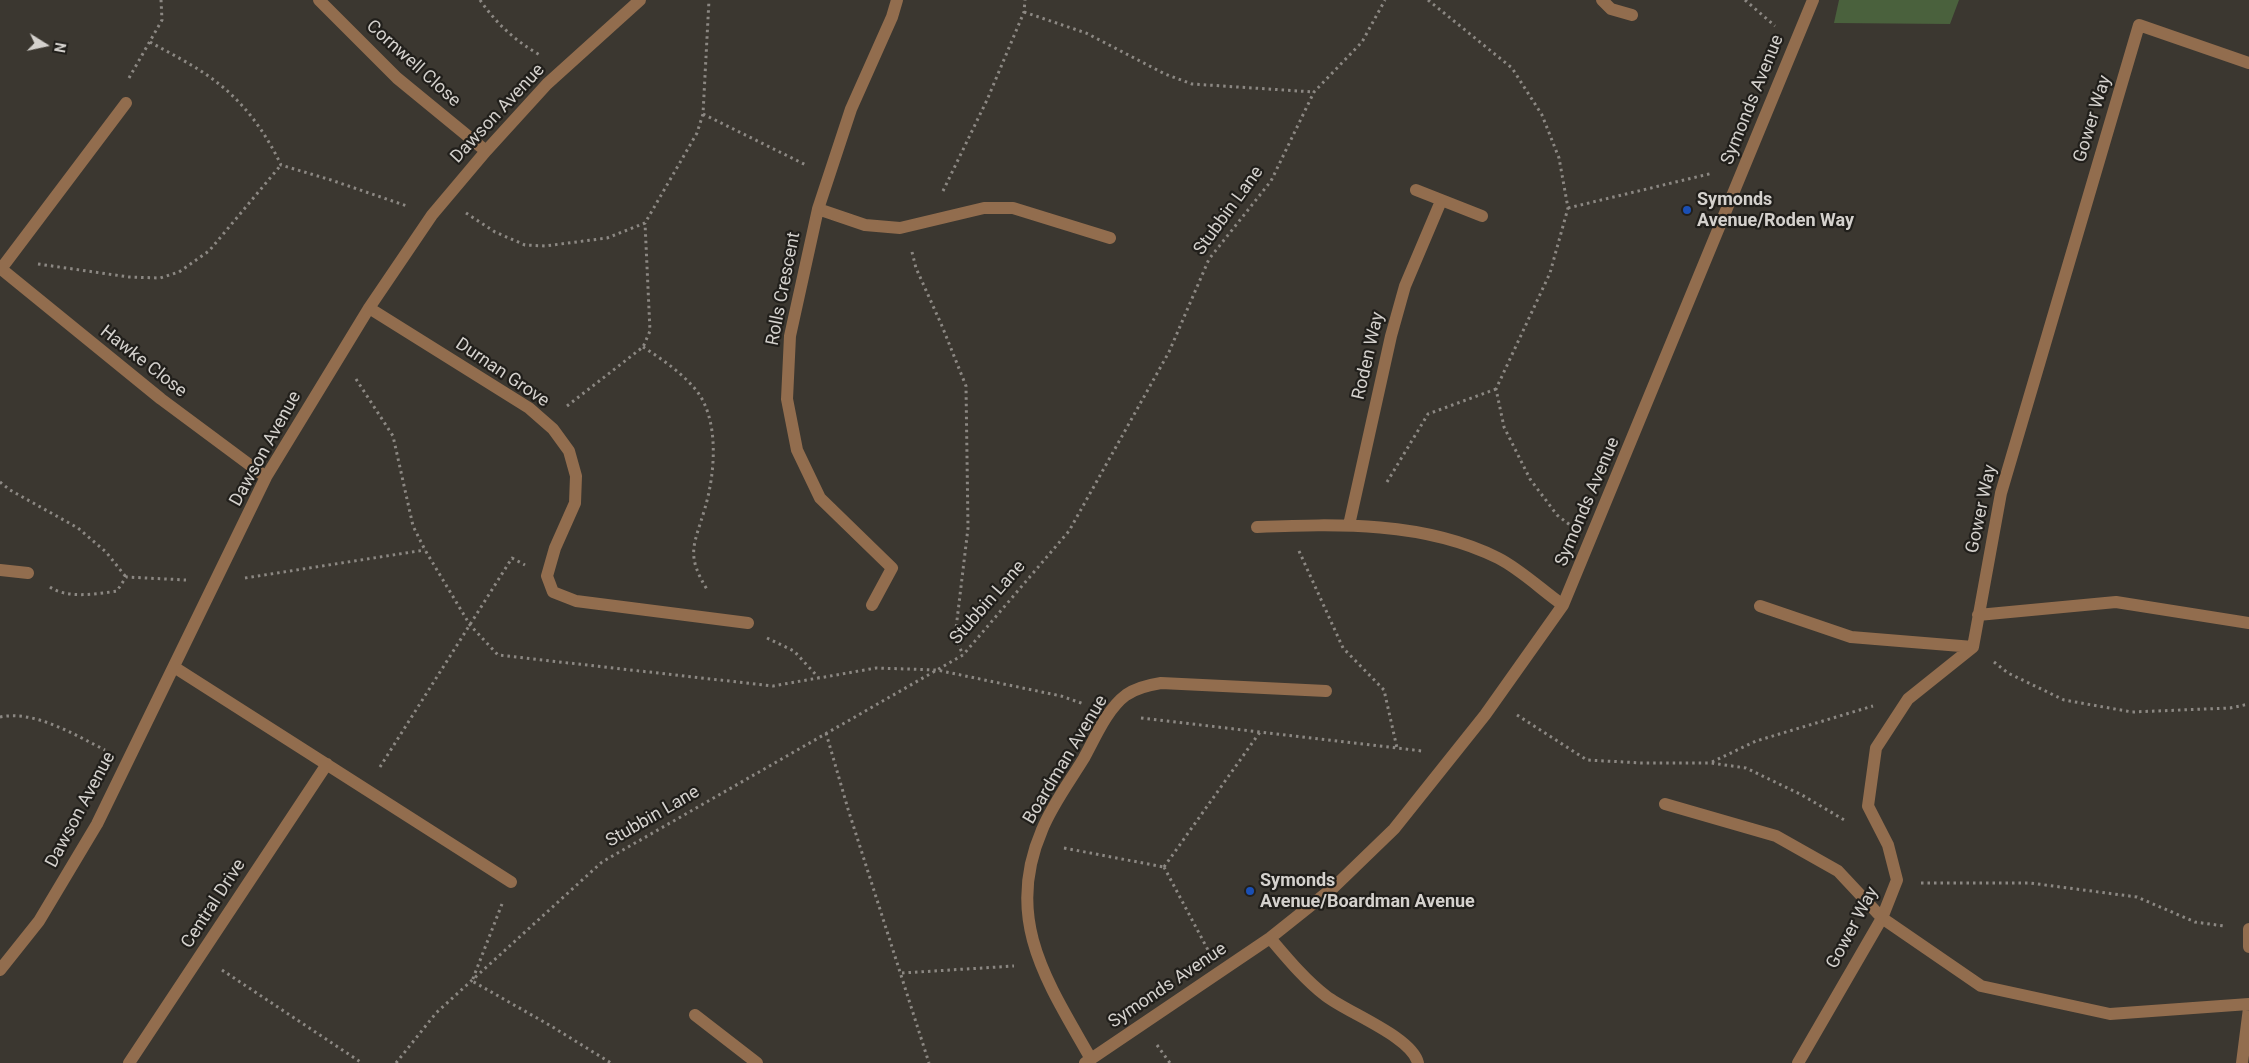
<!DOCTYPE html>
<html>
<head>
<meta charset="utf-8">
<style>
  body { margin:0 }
  #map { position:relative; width:2249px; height:1063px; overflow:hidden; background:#3b3730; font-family:Roboto,sans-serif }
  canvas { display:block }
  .north { position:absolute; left:20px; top:20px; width:50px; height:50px; -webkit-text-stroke:4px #211f1b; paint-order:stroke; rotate:100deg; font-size:14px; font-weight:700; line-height:20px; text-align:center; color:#d4d1cd }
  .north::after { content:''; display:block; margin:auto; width:18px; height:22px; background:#d4d1cd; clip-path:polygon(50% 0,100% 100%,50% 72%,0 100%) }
</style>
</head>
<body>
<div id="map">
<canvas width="2249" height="1063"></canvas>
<div class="north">N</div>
</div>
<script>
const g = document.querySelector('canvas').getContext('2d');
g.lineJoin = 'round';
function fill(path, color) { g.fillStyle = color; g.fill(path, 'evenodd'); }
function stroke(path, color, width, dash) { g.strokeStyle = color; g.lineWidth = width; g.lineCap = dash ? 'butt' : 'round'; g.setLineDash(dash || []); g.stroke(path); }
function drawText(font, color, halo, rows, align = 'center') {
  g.font = font + ' Roboto,sans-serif'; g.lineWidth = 4.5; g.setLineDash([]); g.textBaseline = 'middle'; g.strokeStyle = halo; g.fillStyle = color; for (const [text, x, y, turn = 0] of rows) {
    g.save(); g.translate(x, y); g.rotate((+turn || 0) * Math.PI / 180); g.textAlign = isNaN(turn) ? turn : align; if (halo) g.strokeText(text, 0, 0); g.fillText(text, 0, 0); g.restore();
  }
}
fill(new Path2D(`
  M1839,0H1959L1950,24L1834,23Z`), '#4a613d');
stroke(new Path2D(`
  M480,0C496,23 515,41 540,55
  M1428,0L1512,68L1542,115L1559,158L1568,208L1550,273L1496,389L1504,427L1530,479L1557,515L1570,525
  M1745,0L1775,26
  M1024,12L1086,33L1165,74L1192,84L1314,92
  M150,42C173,55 198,67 219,84C246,105 267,135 281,165L331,180L407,206
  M129,78L162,20L161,0
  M703,114L806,165
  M943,191L987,100L1024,12L1025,0
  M1568,208L1713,173
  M466,213L495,232L525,245L545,246L607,238L645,223L697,133L703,114L709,0
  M912,252L916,268L942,326L966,386L968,528L955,637L963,655
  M38,264L129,277L160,278L179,272L209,251L281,165
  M643,347C662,359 682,373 696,390C720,420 715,474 705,508C694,546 685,554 708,591
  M356,379L393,436L413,526L425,550L470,625L498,655L773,686L818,678
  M567,406L643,347L650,331L645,223
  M0,482L10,490L78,528L106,552L126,577
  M1387,482L1428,414L1496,389
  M1299,551L1343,648L1384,690L1397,748
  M245,578L425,550
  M50,587C67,599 97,594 117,591L126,577L186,580
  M767,638L794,651L819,678L876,668L937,670L1061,696L1084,704
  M1994,662L2008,673L2064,700L2132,712L2230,708L2249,704
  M1517,715L1587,760L1642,763H1711L1746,768L1802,795L1846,821
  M0,717C35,710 75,735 105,750
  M1141,718L1422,751
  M826,733L848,809L929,1063
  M1712,762L1756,741L1873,706
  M380,767L512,558L525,565
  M1064,848L1164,867
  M1164,867L1260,732
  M1164,867L1208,950
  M1921,883H2030L2137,897L2195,922L2224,926
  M502,904L472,981L551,1026L611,1063
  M222,970L362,1063
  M902,973L1014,966
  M1157,1045L1170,1063
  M396,1063L436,1013L602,862L963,655L1069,531L1169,352L1209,259L1271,181L1314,92L1362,42L1385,0`), '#8c8883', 3, [2.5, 4]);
stroke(new Path2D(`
  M319,0L397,78L486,151
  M1602,0L1611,9L1632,15
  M1416,190L1482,216
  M818,209L865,225L900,228L984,208H1013L1110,238
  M0,268L161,399L266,477
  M1,269L126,103
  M369,308L529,408L553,429L569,451L576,476L575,503L555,548L547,576L553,592L576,601L748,623
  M1349,525L1391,336L1405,286L1441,201
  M1257,527C1338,524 1424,521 1498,558C1520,569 1543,591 1563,605
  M0,570L28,573
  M872,605L892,568L820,498L797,450L787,399L790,336L818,209L851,109L892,17L897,0
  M1760,606L1851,637L1973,647
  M1978,615L2116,602L2249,623
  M174,667L511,882
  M1665,804L1776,836L1838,871L1882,918L1981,986L2110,1014L2249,1004
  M2249,929V947
  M1270,938C1287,958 1305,980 1326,996C1348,1013 1412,1037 1418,1063
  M0,970L39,921L97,824L266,477L369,308L432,215L486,151L547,84L640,0
  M695,1015L757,1063
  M1091,1059C1048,983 1003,920 1042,830C1052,805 1070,781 1084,758C1095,738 1107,709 1126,695C1136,688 1148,685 1161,683L1326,691
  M129,1063L327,764
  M1085,1063L1270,938L1334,887L1394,829L1485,715L1563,605L1813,0
  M1798,1063L1882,918L1897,880L1888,845L1868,806L1876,748L1908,699L1973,647L2001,493L2139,25L2249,63
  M2242,1063L2249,1008`), '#926d4e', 12);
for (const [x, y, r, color] of [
  [1687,210,5,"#1a4fb4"],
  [1250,891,5,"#1a4fb4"]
]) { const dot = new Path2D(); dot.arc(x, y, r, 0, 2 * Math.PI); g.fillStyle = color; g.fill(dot); stroke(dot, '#211f1b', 2); }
drawText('18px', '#d4d1cd', '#211f1b', [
  ["Cornwell Close",413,64,42],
  ["Symonds Avenue",1753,100,-68],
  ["Dawson Avenue",498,114,-47],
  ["Gower Way",2093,119,-73],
  ["Stubbin Lane",1229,211,-54],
  ["Rolls Crescent",784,289,-79],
  ["Roden Way",1369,356,-77],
  ["Hawke Close",143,362,38],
  ["Durnan Grove",502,373,34],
  ["Dawson Avenue",266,449,-61],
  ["Symonds Avenue",1588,502,-67],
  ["Gower Way",1982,509,-78],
  ["Stubbin Lane",988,603,-49],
  ["Boardman Avenue",1066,760,-59],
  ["Dawson Avenue",81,810,-62],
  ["Stubbin Lane",653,817,-30],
  ["Central Drive",214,904,-57],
  ["Gower Way",1853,928,-62],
  ["Symonds Avenue",1168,986,-34]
]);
drawText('bold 18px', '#d4d1cd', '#211f1b', [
  ["Symonds",1697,200],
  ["Avenue/Roden Way",1697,221],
  ["Symonds",1260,881],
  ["Avenue/Boardman Avenue",1260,902]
], 'left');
</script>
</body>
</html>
